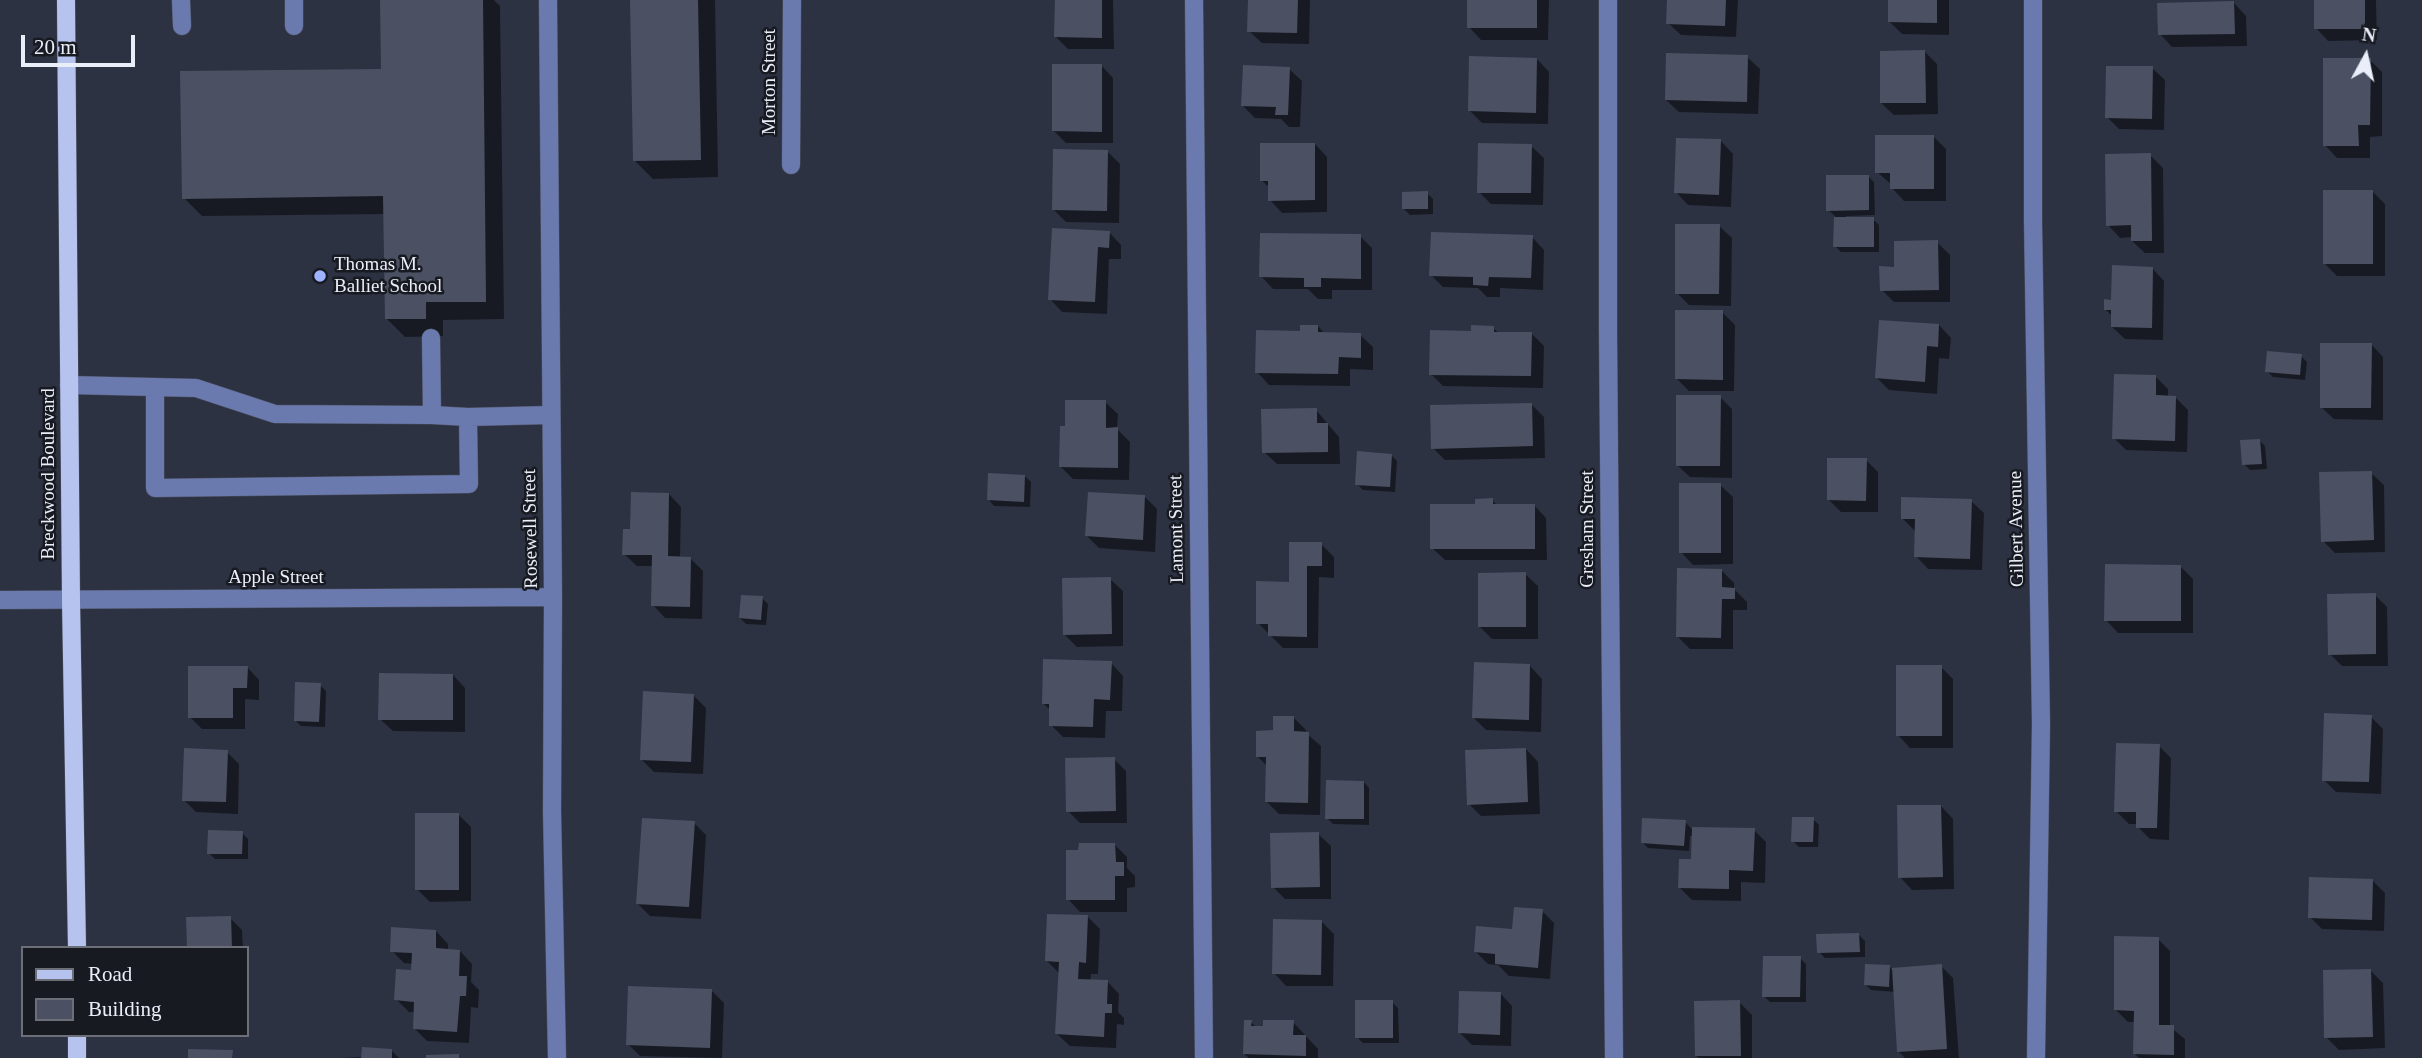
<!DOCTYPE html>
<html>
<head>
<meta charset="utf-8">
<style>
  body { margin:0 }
  #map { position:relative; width:2422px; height:1058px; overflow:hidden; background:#2d3242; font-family:Georgia,serif }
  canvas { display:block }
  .legend { position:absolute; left:21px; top:946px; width:228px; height:91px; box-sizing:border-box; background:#181a22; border:2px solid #6c6f78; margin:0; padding:9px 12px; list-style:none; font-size:21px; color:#eaeef9 }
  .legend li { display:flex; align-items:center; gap:14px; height:35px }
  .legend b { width:35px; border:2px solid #6c6f78 }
  .north { position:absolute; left:2331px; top:21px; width:70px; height:70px; -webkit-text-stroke:5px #181a22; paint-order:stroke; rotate:8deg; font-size:19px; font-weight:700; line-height:28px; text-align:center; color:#eaeef9 }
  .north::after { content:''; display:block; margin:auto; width:24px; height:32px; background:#eaeef9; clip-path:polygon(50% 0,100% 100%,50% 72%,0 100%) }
  .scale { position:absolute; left:21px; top:35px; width:114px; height:32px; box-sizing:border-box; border:4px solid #eaeef9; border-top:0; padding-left:9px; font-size:21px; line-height:24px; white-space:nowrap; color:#eaeef9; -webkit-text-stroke:5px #181a22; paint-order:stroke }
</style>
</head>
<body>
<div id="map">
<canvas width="2422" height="1058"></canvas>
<ul class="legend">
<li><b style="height:9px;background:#b6c3ef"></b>Road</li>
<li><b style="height:19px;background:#4b5163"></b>Building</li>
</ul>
<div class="north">N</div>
<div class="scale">20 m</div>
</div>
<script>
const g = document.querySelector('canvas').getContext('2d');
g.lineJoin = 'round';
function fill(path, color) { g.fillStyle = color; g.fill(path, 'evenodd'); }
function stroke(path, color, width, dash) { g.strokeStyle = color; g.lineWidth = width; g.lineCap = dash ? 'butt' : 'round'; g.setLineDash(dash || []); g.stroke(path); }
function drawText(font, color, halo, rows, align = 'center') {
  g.font = font + ' Georgia,serif'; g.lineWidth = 5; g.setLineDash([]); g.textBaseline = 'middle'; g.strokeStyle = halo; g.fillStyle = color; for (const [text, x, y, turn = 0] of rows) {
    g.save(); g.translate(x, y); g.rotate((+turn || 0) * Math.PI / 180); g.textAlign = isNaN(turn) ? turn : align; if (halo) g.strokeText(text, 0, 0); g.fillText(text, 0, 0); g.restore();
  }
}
fill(new Path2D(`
  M382,0H494L500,6L504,319L443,320V336L405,337L386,318L385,214L202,216L184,198L383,70Z
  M632,0H715L718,177L653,179L634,160Z
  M1056,0H1113L1114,49H1068L1056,37Z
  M1250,0H1310L1309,44L1262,43L1249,31Z
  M1469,0H1549L1548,40H1481L1469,27Z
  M1669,0H1738L1736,37L1681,35L1668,23Z
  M1890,0H1949V35L1902,34L1890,22Z
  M2315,0H2376L2377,40L2328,41L2316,28Z
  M2234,3L2246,16L2247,46L2172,47L2160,34Z
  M1925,52L1937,64L1938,114L1894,115L1881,103Z
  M1747,57L1760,69L1758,114L1679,112L1666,100Z
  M1537,59L1549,72L1548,124L1482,123L1470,111Z
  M2370,60L2382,72V136L2370,137V158H2337L2325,145Z
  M1101,65L1113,78V143H1066L1053,130Z
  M2152,68L2165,80L2164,130L2119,129L2107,117Z
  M1289,69L1302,81L1300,127H1289L1281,119L1255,118L1243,106Z
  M1934,137L1946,149V201H1904L1892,188V185L1877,172Z
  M1721,141L1733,154L1731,207L1688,205L1676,192Z
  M1315,144L1327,157V212L1282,213L1270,200V188L1261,180Z
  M1531,146L1544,158L1543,205L1491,204L1479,192Z
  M1107,151L1120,164L1119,223L1066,222L1054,210Z
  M2150,155L2163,168L2164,253H2145L2132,241V237L2120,238L2108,225Z
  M1868,176L1874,182L1875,215L1846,216V219H1873L1879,225V252H1841L1835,246V216L1828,210Z
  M2373,192L2385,204V276H2337L2324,263Z
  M1427,193L1433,199V214L1410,215L1404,209Z
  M1719,226L1732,238L1731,306L1689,305L1677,293Z
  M1109,232L1121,245V259H1109L1107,314L1062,312L1050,299Z
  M1360,236L1372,248V290H1332V299H1318L1308,289H1273L1261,276Z
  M1532,237L1544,250L1543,290L1500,288V297H1487L1478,288L1443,287L1431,275Z
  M1937,242L1950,255V302H1894L1882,290Z
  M2152,268L2164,281L2163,340L2125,339L2112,327V316L2105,309Z
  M1722,312L1735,325L1734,391H1689L1677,379Z
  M1939,325L1951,338L1949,359L1939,358L1937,394L1889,390L1876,377Z
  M1318,326L1325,334L1360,335L1373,347V370L1350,369V386L1269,385L1257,372L1302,333Z
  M1493,328L1499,333L1532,334L1544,346L1543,388L1443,386L1431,374L1473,333Z
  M2371,344L2383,357V420L2334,419L2321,407Z
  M2301,356L2307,362L2305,380L2273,377L2267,371Z
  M2156,377L2168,389V397H2175L2188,410L2187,452L2126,450L2114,438Z
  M1720,397L1732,409V478L1690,477L1677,465Z
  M1105,402L1118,414L1117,429L1130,442L1129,480L1073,479L1061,467L1067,427Z
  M1532,405L1544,417L1545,458L1445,460L1433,448Z
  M1316,410L1339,437L1340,464H1277L1264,452Z
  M2259,440L2265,446L2267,469L2250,470L2244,464Z
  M1391,455L1397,461L1395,492L1363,490L1357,484Z
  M1866,460L1878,472V512H1841L1829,500Z
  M2371,473L2384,485L2385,552L2335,553L2323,541Z
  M1025,476L1031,482L1030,507L994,506L989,500Z
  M1720,485L1733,497V564L1693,565L1681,552Z
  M669,494L681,507L680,559H691L703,571L702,619L665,618L653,605L654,566H637L624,554L631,531Z
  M1145,497L1157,509L1155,552L1099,548L1087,536Z
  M1492,500L1498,506L1534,505L1546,518L1547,560H1445L1432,548L1477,505Z
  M1971,501L1984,513L1982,570L1928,569L1916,556L1915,531L1902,518Z
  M1321,544L1334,557V578L1319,577L1318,648H1283L1258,623Z
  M2180,566L2193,579V633H2118L2106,620Z
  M1721,570L1734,583V589L1747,602V610H1733V649H1690L1678,637Z
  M1525,574L1538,586V639H1492L1479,626Z
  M1110,579L1123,591V646L1077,647L1065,635Z
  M2375,595L2387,607L2388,666H2342L2330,654Z
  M762,598L768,604L766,625L746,624L740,618Z
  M1111,663L1123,676L1122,711H1106L1105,738L1063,737L1051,725V711L1044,704Z
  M1530,666L1542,679L1541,732L1486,730L1474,718Z
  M247,667L259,680V700L245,699V729H202L190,717Z
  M1941,667L1953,679V748H1910L1898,735Z
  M453,675L465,688V732L393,731L380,719Z
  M320,685L326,691L325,727L301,726L295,720Z
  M694,696L706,708L703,774L654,772L642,760Z
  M2371,717L2383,729L2381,794L2336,792L2324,780Z
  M1294,718L1306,730V733L1321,746L1320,815L1279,814L1267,802V766L1257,756L1275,732Z
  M2159,746L2171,758L2169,840L2150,839L2138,827V824H2129L2116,811Z
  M1526,749L1538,762L1540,814L1481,816L1469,804Z
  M227,752L239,764L238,814L196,812L184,800Z
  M1114,759L1126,771L1127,823H1080L1068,811Z
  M1364,782L1369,788V825L1333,824L1327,818Z
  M1941,806L1953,819L1954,889L1912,890L1900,877Z
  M459,815L471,827V901L430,902L417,889Z
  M1813,819L1819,825L1818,847H1799L1793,841Z
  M1685,822L1692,829L1754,830L1766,842L1765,883L1741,882V901L1692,900L1680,888L1693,861L1694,836H1690L1689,851L1648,848L1642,842Z
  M694,823L706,835L701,919L650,916L638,904Z
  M242,833L248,839V859H215L209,853Z
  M1318,834L1331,846V899H1285L1273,887Z
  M1115,845L1127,857V868L1135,876V887L1127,888V912H1080L1068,899Z
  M2372,880L2385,893L2384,931L2322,929L2310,917Z
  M1542,911L1554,923L1550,979L1509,976L1498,965L1488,964L1476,952L1514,931Z
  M1088,917L1100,929L1098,974H1091L1090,981H1107L1119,994L1118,1012L1124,1018V1025L1117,1024L1116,1048L1070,1046L1057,1034L1060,974L1047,961Z
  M230,918L242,930L243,948H189Z
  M1321,921L1334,934L1333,986H1286L1274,973Z
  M436,931L448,944V951H460L472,964L471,982L479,990L478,1008L471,1007L469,1043L427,1041L415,1029L416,1012H409L396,999L413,972V964L404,963L392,951Z
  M1859,935L1865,941V957L1825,958L1819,952Z
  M2158,939L2170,951V1027L2185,1039V1058H2139L2135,1054V1022H2128L2116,1010Z
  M1800,958L1806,964V1002H1770L1764,996Z
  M1941,966L1953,978L1959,1058H1905L1899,1052L1895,992L1871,990L1865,984L1890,967L1892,970Z
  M2370,970L2383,983L2385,1048L2339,1050L2326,1037Z
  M711,990L724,1003L722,1058L640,1056L628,1044Z
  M1500,993L1512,1006L1511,1046L1472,1045L1460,1033Z
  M1392,1002L1398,1008L1399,1043H1363L1357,1037Z
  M1739,1002L1752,1015V1058H1699L1696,1056Z
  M1251,1022L1257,1028L1293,1022L1318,1049V1058H1249L1244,1054Z
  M391,1050L399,1058H337L363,1057Z`), '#0007');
fill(new Path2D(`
  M380,0H483L486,302H426V319H385L383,196L182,199L180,71L381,69Z
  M630,0H698L701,160L633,161Z
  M1055,0H1102V38L1054,37Z
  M1248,0H1298L1297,33L1247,32Z
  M1467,0H1537V28H1467Z
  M1667,0H1726L1725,26L1666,24Z
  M1888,0H1937V23L1888,22Z
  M2314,0H2365V29H2314Z
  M2234,1L2235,34L2158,35L2157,3Z
  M1925,50L1926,103H1880V51Z
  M1666,53L1748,55L1747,102L1665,100Z
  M1469,56L1537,58L1536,113L1468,111Z
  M2323,58H2371L2370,125H2358L2359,146H2323Z
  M1052,64H1102V132L1052,131Z
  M1243,65L1290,67L1288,115H1275L1276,107L1241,106Z
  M2106,66H2153L2152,119L2105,118Z
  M1875,135H1934V189H1890V173H1875Z
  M1676,138L1721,139L1719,195L1674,193Z
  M1260,143H1315V200L1268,201V181H1260Z
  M1478,143L1532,144L1531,193H1477Z
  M1053,149L1108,150L1107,211L1052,210Z
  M2151,153L2152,241H2131V225L2106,226L2105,154Z
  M1826,175H1869V210L1826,211Z
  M2323,190H2373V264H2323Z
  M1428,191V209H1402V192Z
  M1834,217H1874V247H1833Z
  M1675,224H1720L1719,294H1675Z
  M1052,228L1110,231L1109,248L1098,247L1095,302L1048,300Z
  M1431,232L1533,235L1531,278L1489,277L1488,286L1473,285V277L1429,276Z
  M1260,233L1361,234V279L1321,278V287H1304V278L1259,277Z
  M1938,240L1939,290L1880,291L1879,266L1894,267V241Z
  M2112,265L2153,267L2152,328L2111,327V310H2104V299L2111,300Z
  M1675,310H1723V380L1675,379Z
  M1879,320L1939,324L1938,347L1927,346L1925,382L1875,378Z
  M1300,325H1318V332L1361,333V358L1339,357L1338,374L1255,373L1256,330L1300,331Z
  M1471,325L1494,326V332H1532L1531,376L1429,375L1430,330L1471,331Z
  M2320,343H2372L2371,408H2320Z
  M2267,351L2302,354L2300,375L2265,372Z
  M2114,374L2156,375V395L2176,396L2175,441L2112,439Z
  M1676,395H1721L1720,466H1676Z
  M1065,400H1106V428L1118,427V468L1059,467L1060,426H1065Z
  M1532,403L1533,446L1431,449L1430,405Z
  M1317,408V423H1328V452L1262,453L1261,409Z
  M2260,439L2262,464L2242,465L2240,440Z
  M1357,451L1392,454L1390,487L1355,485Z
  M1827,458H1867L1866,501L1827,500Z
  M2372,471L2374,540L2321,542L2319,472Z
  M988,473L1025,475L1024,502L987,500Z
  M1679,483H1721V553H1679Z
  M631,492L669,493L668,556L691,557L690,607L651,606L652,555H622L623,529H630Z
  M1088,492L1145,495L1143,540L1085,536Z
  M1901,497L1972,499L1970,559L1914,557L1915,519H1901Z
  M1493,498V504H1535V549H1430V504H1475V499Z
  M1289,542H1322V566H1307V637L1268,636V624H1256V581L1289,582Z
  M2105,564L2181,565V621H2104Z
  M1677,568L1722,569V587L1735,588V599H1722L1721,638L1676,637Z
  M1526,572V627H1478V573Z
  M1111,577L1112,634L1063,635L1062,578Z
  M2376,593V654L2328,655L2327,594Z
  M741,595L763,596L761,620L739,618Z
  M1043,659L1112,661L1110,700L1094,699L1093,727L1049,726V704H1042Z
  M1474,662L1530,664L1529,720L1472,718Z
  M1896,665H1942V736H1896Z
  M188,666H248L247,688H233V718H188Z
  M379,673L453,674V720H378Z
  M295,682L321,683L319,722L294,721Z
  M643,691L694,694L691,762L640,760Z
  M2324,713L2372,715L2369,782L2322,781Z
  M1273,716H1294V731L1309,732L1308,803L1265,802L1266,757H1256V731L1273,730Z
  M2116,743L2160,744L2157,828H2136V812H2114Z
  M184,748L228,750L226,802L182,801Z
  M1526,748L1528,802L1467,805L1465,750Z
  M1115,757L1116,811L1066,812L1065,758Z
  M1326,780L1364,781V819H1325Z
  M1897,805H1941L1943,877L1898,878Z
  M415,813H459V890H415Z
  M1792,817H1814L1813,842H1791Z
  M642,818L695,821L689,907L636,904Z
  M1642,818L1686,820L1684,846L1641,843Z
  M1692,827L1755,828L1753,871L1729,870V889L1678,888L1679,859H1691Z
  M208,830L243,831L242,854H207Z
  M1319,832L1320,887L1271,888L1270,833Z
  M1079,843H1115L1116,862H1124V876H1115V900H1066V850H1078Z
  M2309,877L2373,879L2372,920L2308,918Z
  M1514,907L1543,909L1538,968L1495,964V954L1474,952L1476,926L1512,929Z
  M1047,914L1088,915L1086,963L1079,962L1078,979L1108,980L1107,1004H1112V1013H1105L1104,1037L1055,1034L1059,962L1045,961Z
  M231,916L232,948H187L186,917Z
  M1273,919L1322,920L1321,975L1272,974Z
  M391,927L436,930V948L460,950L459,976H467L466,996H460L457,1032L413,1029L414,1002L394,1000L396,969L411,970L412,953L390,952Z
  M1859,933L1860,952L1817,953L1816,934Z
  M2114,936L2159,937V1025H2174V1055L2133,1054L2134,1011L2114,1010Z
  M1763,956H1801L1800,997H1762Z
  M1865,964L1890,965L1889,987L1864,985Z
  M1942,964L1947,1049L1897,1052L1892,968Z
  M2371,969L2373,1037L2324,1038L2323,970Z
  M628,986L712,989L710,1048L626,1045Z
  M1459,991L1501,992L1500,1035L1458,1033Z
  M1355,1000H1393V1038H1355Z
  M1740,1000L1741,1056H1695L1694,1001Z
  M1244,1020H1252L1251,1026H1263V1020H1294L1293,1035H1306V1056L1243,1054Z
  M362,1047L392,1049V1058H361Z
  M188,1049L233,1050L232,1058H188Z
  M459,1054V1058H426V1055Z`), '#4b5163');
const minor = new Path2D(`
  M181,0L182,26
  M294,0V26
  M548,0L553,597L552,811L557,1058
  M1194,0L1204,1058
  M1608,0V332L1614,1058
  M2033,0V221L2041,724L2036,1058
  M791,165L792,0
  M431,338L432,415
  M69,385L196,388L275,414L432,415L468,417L550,415
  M155,387V488L469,484L468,417
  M0,600L553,597`);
const major = new Path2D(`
  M66,0L71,600L77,948
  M77,1035V1058`);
stroke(minor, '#4b505f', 19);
stroke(major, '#4b505f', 19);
stroke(minor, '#6a79ae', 18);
stroke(major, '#b6c3ef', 18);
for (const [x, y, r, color] of [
  [320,276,7,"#9eb3fd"]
]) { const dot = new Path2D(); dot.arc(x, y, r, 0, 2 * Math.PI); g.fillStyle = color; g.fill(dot); stroke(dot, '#181a22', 2.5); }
drawText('19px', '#eaeef9', '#181a22', [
  ["Morton Street",770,82,-90],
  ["Breckwood Boulevard",49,474,-90],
  ["Rosewell Street",531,529,-91],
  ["Lamont Street",1177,529,-91],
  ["Gresham Street",1588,529,-90],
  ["Gilbert Avenue",2017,529,-91],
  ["Apple Street",276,578]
]);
drawText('19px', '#eaeef9', '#181a22', [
  ["Thomas M.",334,265],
  ["Balliet School",334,287]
], 'left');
</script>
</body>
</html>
